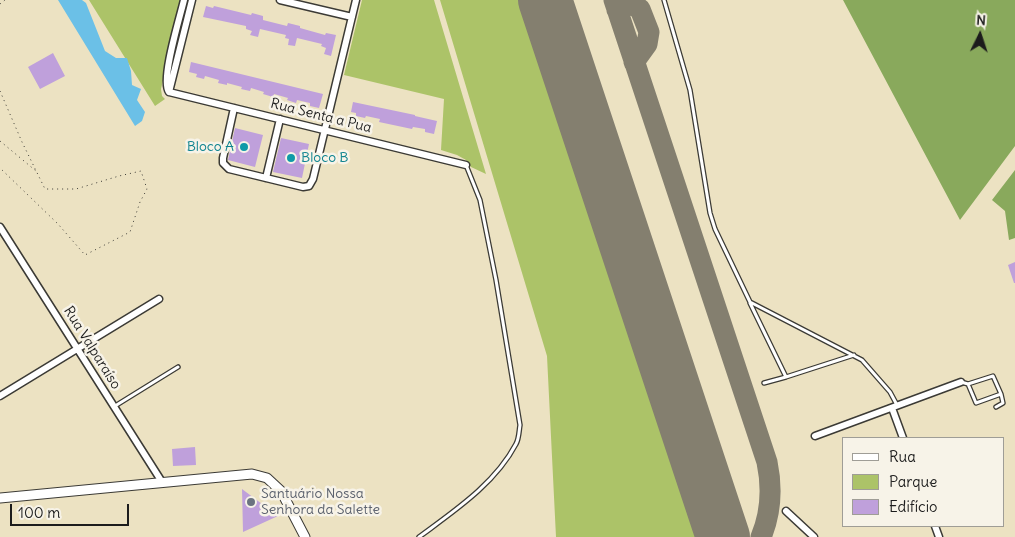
<!DOCTYPE html>
<html>
<head>
<meta charset="utf-8">
<style>
  body { margin:0 }
  #map { position:relative; width:1015px; height:537px; overflow:hidden; background:#ece2c2; font-family:Delius,sans-serif }
  canvas { display:block }
  .legend { position:absolute; left:842px; top:437px; width:162px; height:90px; box-sizing:border-box; background:#f7f3e8; border:1px solid #9f9d96; margin:0; padding:6px 9px; list-style:none; font-size:15px; color:#1c1c1c }
  .legend li { display:flex; align-items:center; gap:10px; height:25px }
  .legend b { width:25px; border:1px solid #9f9d96 }
  .north { position:absolute; left:955px; top:10px; width:50px; height:50px; -webkit-text-stroke:4px #f7f3e8; paint-order:stroke; rotate:4deg; font-size:14px; font-weight:700; line-height:20px; text-align:center; color:#1c1c1c }
  .north::after { content:''; display:block; margin:auto; width:18px; height:22px; background:#1c1c1c; clip-path:polygon(50% 0,100% 100%,50% 72%,0 100%) }
  .scale { position:absolute; left:10px; top:504px; width:119px; height:22px; box-sizing:border-box; border:2px solid #1c1c1c; border-top:0; padding-left:6px; font-size:15px; line-height:18px; white-space:nowrap; color:#1c1c1c; -webkit-text-stroke:4px #f7f3e8; paint-order:stroke }
</style>
</head>
<body>
<div id="map">
<canvas width="1015" height="537"></canvas>
<ul class="legend">
<li><b style="height:6px;background:#fff"></b>Rua</li>
<li><b style="height:14px;background:#acc368"></b>Parque</li>
<li><b style="height:14px;background:#bfa0db"></b>Edifício</li>
</ul>
<div class="north">N</div>
<div class="scale">100 m</div>
</div>
<script>
const g = document.querySelector('canvas').getContext('2d');
g.lineJoin = 'round';
function fill(path, color) { g.fillStyle = color; g.fill(path, 'evenodd'); }
function stroke(path, color, width, dash) { g.strokeStyle = color; g.lineWidth = width; g.lineCap = dash ? 'butt' : 'round'; g.setLineDash(dash || []); g.stroke(path); }
function drawText(font, color, halo, rows, align = 'center') {
  g.font = font + ' Delius,sans-serif'; g.lineWidth = 5; g.setLineDash([]); g.textBaseline = 'middle'; g.strokeStyle = halo; g.fillStyle = color; for (const [text, x, y, turn = 0] of rows) {
    g.save(); g.translate(x, y); g.rotate((+turn || 0) * Math.PI / 180); g.textAlign = isNaN(turn) ? turn : align; if (halo) g.strokeText(text, 0, 0); g.fillText(text, 0, 0); g.restore();
  }
}
fill(new Path2D(`
  M89,0H182L161,89L162,96L165,99L155,106Z
  M362,0H434L486,174L471,167L466,160L457,155L441,150L444,99L344,75Z
  M440,0H523L698,537H556L547,356Z`), '#acc368');
fill(new Path2D(`
  M843,0H1015V146L960,220Z
  M1015,170V238L1009,240L1005,211L992,200Z`), '#89a95c');
fill(new Path2D(`
  M58,0H82L86,3L105,51L116,58H127L131,71L132,85L141,89L137,100L145,112L142,121L135,126Z`), '#6bc0e7');
stroke(new Path2D(`
  M614,0L767,462C772,486 771,513 761,537
  M617,10L621,1L631,4L640,9L649,32L647,44L634,62`), '#847f6f', 21);
stroke(new Path2D(`
  M545,0L723,537`), '#847f6f', 54);
fill(new Path2D(`
  M206,6L213,8L214,6L251,15L252,13L263,16V20L287,26L288,23L300,26V28L325,35L326,33L336,35L331,56L324,54L326,48L321,46L322,44L297,38L295,46L288,45L289,39L285,38L286,35L260,29L258,37L250,35L252,31L246,29V26L203,17Z
  M53,53L65,76L40,89L28,67Z
  M191,62L323,94L319,108L310,106V103L297,100L296,103L287,100L288,98L274,94L273,97L263,94L264,92L251,88L250,91L241,89L242,87L227,83V85L218,83L219,80L205,76L204,79L196,77L197,74L189,72Z
  M353,102L415,115V116L437,121L434,134L425,132V129L413,127L412,129L379,122L380,119L366,116L365,118L356,116V113L351,112Z
  M235,128L263,135L255,167L228,160Z
  M281,138L309,144L302,178L273,172Z
  M1015,262V283H1014L1008,265Z
  M195,447L196,465L173,466L172,449Z
  M242,489L278,516L243,532Z`), '#bfa0db');
const service = new Path2D(`
  M664,0L690,90L710,213L715,229L750,302L862,360L890,392L897,405
  M750,303L786,377L854,355
  M961,382L968,384L993,376L1001,394L976,403L968,384
  M764,383L786,377
  M115,406L178,367
  M996,407L1003,403L1001,394
  M419,537C454,511 495,484 516,444C519,439 519,431 520,425L496,280L480,200L466,165`);
const minor = new Path2D(`
  M280,0L352,17
  M169,92L466,165
  M169,92C160,81 180,17 184,0
  M169,92L192,0
  M234,108L223,158V163L229,169L303,187L309,186L313,179L356,0
  M266,178L280,119
  M0,227L162,482
  M0,396L159,299
  M892,408L903,438
  M815,436L961,382
  M786,511L814,537
  M935,526L939,537`);
const secondary = new Path2D(`
  M0,498L252,474L267,478L281,491L305,537`);
stroke(service, '#3b3a35', 5.5);
stroke(minor, '#3b3a35', 9);
stroke(secondary, '#3b3a35', 11);
stroke(new Path2D(`
  M0,4L5,0
  M0,91L22,142L45,189H76L119,176L141,171L147,189L140,202L130,232L85,255L58,224L0,168
  M0,141L36,171`), '#3b3a35', 1, [1, 4]);
stroke(service, '#fff', 3);
stroke(minor, '#fff', 6);
stroke(secondary, '#fff', 9);
for (const [x, y, r, color] of [
  [244,147,5,"#0f9aa8"],
  [291,158,5,"#0f9aa8"],
  [251,502,5,"#6b7280"]
]) { const dot = new Path2D(); dot.arc(x, y, r, 0, 2 * Math.PI); g.fillStyle = color; g.fill(dot); stroke(dot, '#f7f3e8', 2); }
drawText('14px', '#1c1c1c', '#f7f3e8', [
  ["Rua Senta a Pua",321,116,14],
  ["Rua Valparaíso",92,348,58]
]);
drawText('14px', '#0d838f', '#f7f3e8', [
  ["Bloco A",234,147],
  ["Bloco B",301,158,"left"]
], 'right');
drawText('14px', '#5b616d', '#f7f3e8', [
  ["Santuário Nossa",261,494],
  ["Senhora da Salette",261,510]
], 'left');
</script>
</body>
</html>
